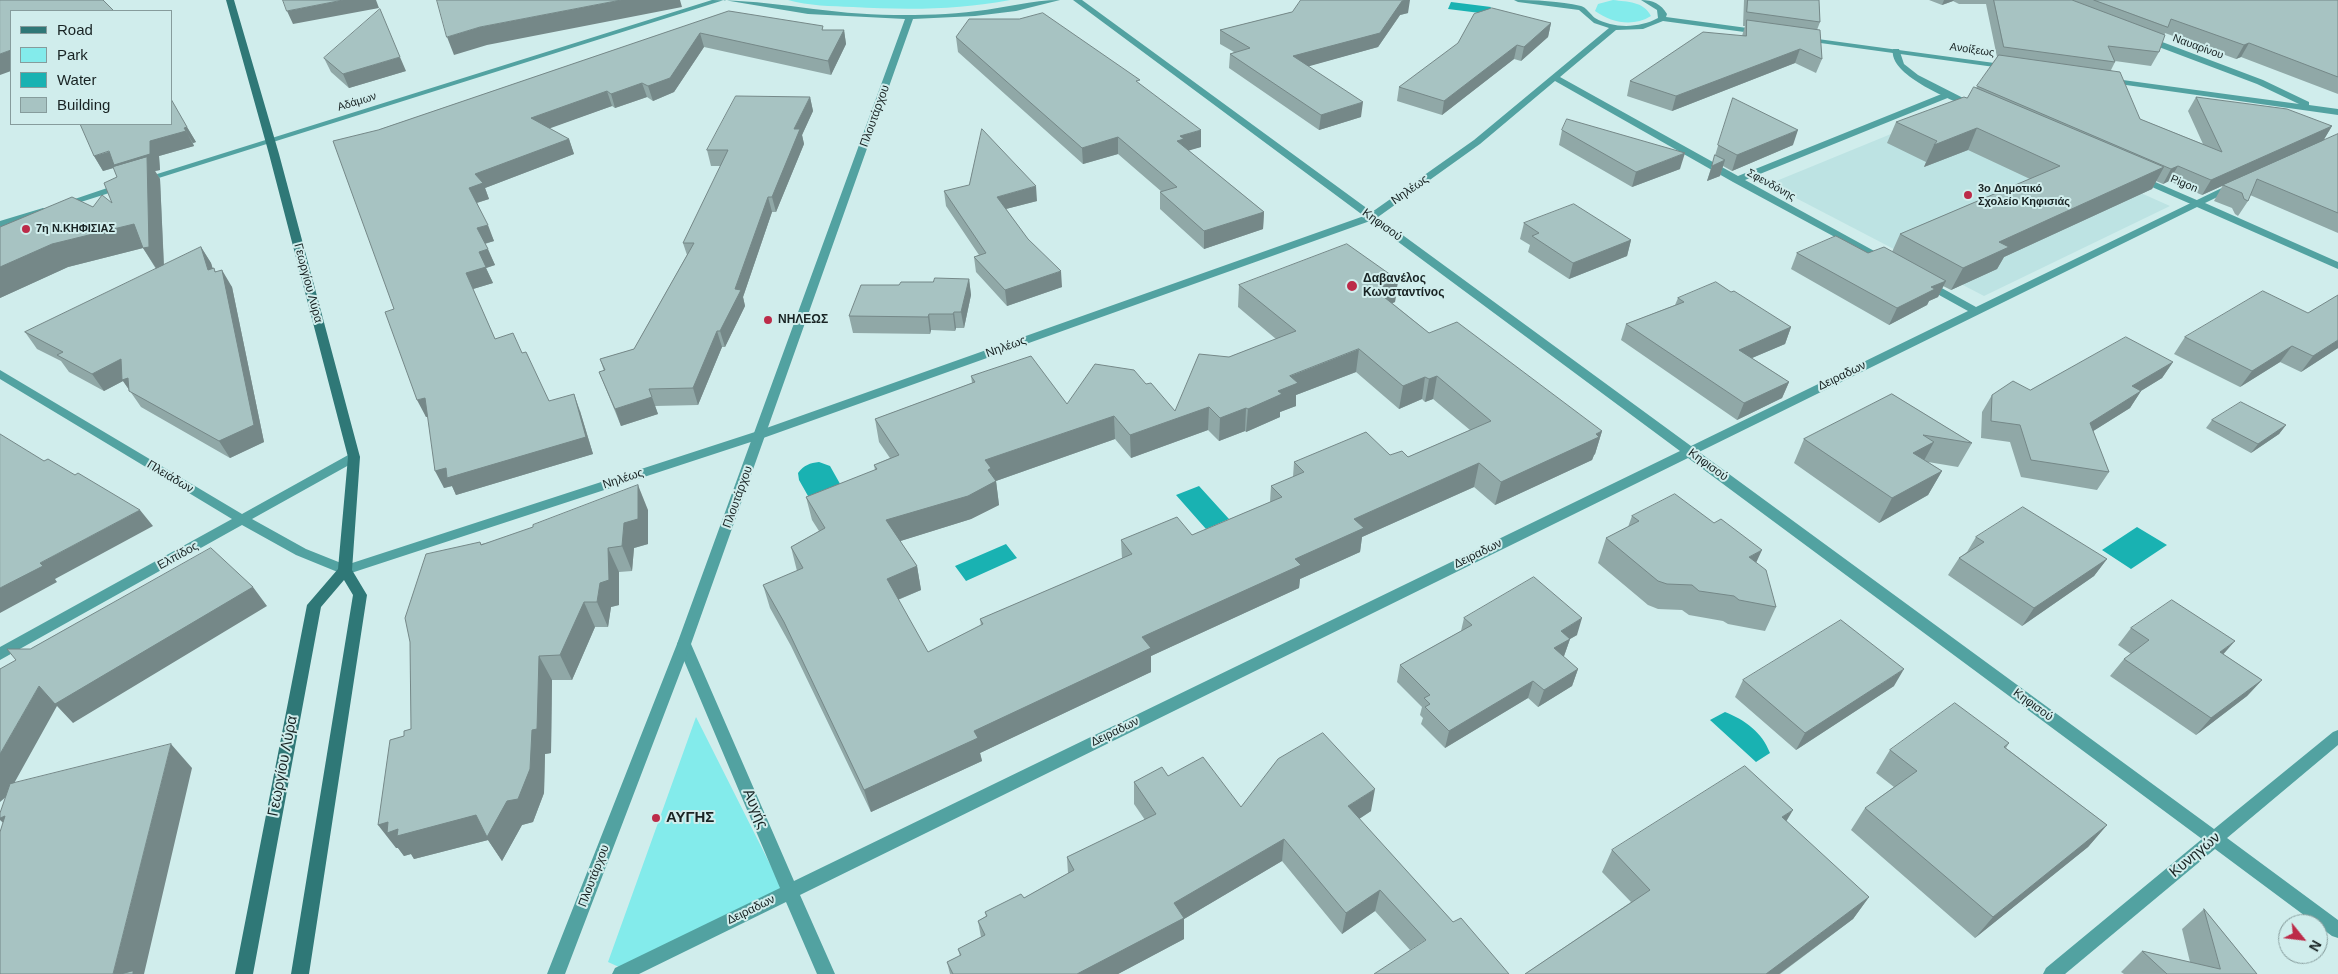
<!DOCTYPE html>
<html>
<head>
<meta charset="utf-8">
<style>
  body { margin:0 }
  #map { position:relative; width:2338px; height:974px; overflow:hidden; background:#d0edec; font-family:Helvetica,sans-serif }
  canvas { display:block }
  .legend { position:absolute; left:10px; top:10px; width:162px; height:115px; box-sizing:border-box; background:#d0edec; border:1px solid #869c9c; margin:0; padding:6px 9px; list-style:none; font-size:15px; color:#182323 }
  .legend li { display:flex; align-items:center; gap:10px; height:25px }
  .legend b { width:25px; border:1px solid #869c9c }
  .north { position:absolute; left:2278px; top:914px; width:50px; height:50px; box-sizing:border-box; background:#d0edec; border:1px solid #869c9c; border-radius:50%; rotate:119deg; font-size:14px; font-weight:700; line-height:20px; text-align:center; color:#182323 }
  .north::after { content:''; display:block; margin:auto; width:18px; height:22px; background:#bc2b49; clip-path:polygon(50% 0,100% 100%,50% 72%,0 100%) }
</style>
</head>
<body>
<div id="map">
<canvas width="2338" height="974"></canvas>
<ul class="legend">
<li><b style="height:6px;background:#2f7877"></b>Road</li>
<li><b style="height:14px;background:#83ebeb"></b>Park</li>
<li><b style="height:14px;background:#19b2b2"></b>Water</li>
<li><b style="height:14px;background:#a7c3c2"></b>Building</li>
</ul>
<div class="north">N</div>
</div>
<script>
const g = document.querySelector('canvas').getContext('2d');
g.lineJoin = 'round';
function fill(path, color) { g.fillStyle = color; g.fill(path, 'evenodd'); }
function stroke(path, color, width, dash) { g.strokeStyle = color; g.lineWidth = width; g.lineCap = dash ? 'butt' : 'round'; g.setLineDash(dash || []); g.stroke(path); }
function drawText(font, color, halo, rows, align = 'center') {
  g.font = font + ' Helvetica,sans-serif'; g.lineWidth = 4; g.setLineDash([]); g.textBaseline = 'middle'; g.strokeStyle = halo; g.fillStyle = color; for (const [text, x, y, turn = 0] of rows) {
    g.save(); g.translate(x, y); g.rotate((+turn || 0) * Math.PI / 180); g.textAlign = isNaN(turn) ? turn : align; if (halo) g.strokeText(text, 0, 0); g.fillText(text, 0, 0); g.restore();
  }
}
fill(new Path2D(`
  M1952,109L2170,206L1984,296L1769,184Z`), '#bde3e3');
fill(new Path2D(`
  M788,0H1010C959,10 905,10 853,7C831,6 809,6 788,0Z
  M1613,0C1628,2 1643,1 1651,16C1633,27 1612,23 1595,11L1598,4Z
  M696,717L782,888L619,967L608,962Z`), '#83ebeb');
fill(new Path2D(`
  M1451,2L1491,7L1488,14L1448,9Z
  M819,462L830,466L848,498L816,510L799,480L798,473C804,465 810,463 819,462Z
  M1199,486L1229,519L1206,529L1176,495Z
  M2137,527L2167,545L2131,569L2102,550Z
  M1006,544L1017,558L966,581L955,566Z
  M1725,712C1745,720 1762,732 1770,753L1756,762L1710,720Z`), '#19b2b2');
fill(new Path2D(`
  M1893,49H1899L1904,64L1918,75L1975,104V108H1969C1949,98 1888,75 1893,49Z
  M2139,175L2199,201L2201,203L2196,206L2193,205L2136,180L2134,178Z`), '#52a2a1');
fill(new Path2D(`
  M1073,0H1082L1372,212L1474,140L1609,28L1594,23L1579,10L1518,2L1514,0C1536,0 1559,1 1581,6C1586,7 1590,14 1595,18C1614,29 1640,28 1658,18L1657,10L1641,0C1653,0 1661,4 1667,14L1666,17L1762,30V34H1759L1663,21L1643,29L1616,30L1560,77L1738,176L1944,93H1950V97L1745,180L1887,258V262L1883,263L1733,182L1555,81L1480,144L1378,217L1691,446L1968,311L1921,285V281H1929L1976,307L2230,184H2236V188L2205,203L2338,262V269L2197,207L1699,452L2214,829L2333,732L2338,730V745L2227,838L2338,920V938L2332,936L2215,849L2065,974H2043L2046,968L2202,839L1688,458L800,895L835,974H817L786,902L639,974H612L615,968L780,888L677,644L679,640L684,639L689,640L691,644L794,881L1680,451L1370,221L766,437L345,575L296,555L242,525L0,660V647L232,519L0,379V370L242,514L350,454H358L360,457L358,460L252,519L306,549L346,565L758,431L1364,216Z
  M1803,37L2009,65L2013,67L2009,69L1806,41L1802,39Z
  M2143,37H2149L2263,80L2309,102V105L2338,109V115L2105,82V78H2108L2299,104L2257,84L2143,41Z`), '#52a2a1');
fill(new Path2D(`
  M712,0C772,0 832,15 894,15C921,15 949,15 977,11C1004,8 1032,0 1060,0L1016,11L975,16L913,19L691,644L565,974H547L677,644L905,19L808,14L724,0L146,182H140L138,180Z
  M122,183L127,186L125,188L65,207H59L57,205Z
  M43,208L46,209V213L0,227V221Z`), '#52a2a1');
fill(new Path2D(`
  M226,0H234L279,154L360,457L352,570L367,595L309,974H291L353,595L344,580L321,607L253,974H235L307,605L338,569L348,457L269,154Z`), '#2f7877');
fill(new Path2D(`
  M1744,0H1819L1820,22L1817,30L1822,59L1816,73L1795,63L1672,111L1627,96L1630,81L1742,36L1745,26H1743Z
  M1929,0H2338V94L2241,57L2236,59L2165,33L2159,52L2151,66L2115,61V62L2111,70L2140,119L2203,144L2188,111L2196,97L2332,126L2323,141L2338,134V233L2250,195L2248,201L2238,216L2235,214L2232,208L2214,201L2223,185L2265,166L2202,195L2169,181L2163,184L2156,181L2152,189L2004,257L1997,269L1951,290L1943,286L1938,297L1929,301L1927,305L1889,325L1791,269L1797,253H1868L1892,252L1900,234L2030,179L1968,150L1924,167L1926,162L1887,143L1896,122L1967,98L1976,88L1997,57L1986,4H1959L1953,1L1942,5Z
  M729,11L824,30H844L846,44L831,75L704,47L674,92L653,101L647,97L615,108L612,106L549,128L569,139L574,154L485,188L489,199L477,203L494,241L485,244L495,265L486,268L493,283L473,289L495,339L522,353L549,401L580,411L593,454L456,495L452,486L444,488L428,417H426L394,309L378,130Z
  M1292,12L1408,13L1400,15L1378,47L1308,66L1361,117L1319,130L1229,68L1230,54L1234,52L1220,44V30Z
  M1551,23L1548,37L1521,61L1514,59L1442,115L1397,101L1399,87Z
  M956,37L1140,84L1201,147L1188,150L1264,212L1263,229L1204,249L1160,209V192H1162L1118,154L1083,164L958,52Z
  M324,58L406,71L349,88L331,72Z
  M810,97L813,111L802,135L804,144L776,212H772L743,297L745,306L725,347H722L698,405L655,406L658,414L621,426L599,372L604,371L600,359L634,349L687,255L683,243L721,166H711L707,150Z
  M1733,98L1793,145L1732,171L1723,166L1720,176L1707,181Z
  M187,127L196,142L193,143L194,146L159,156L160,170L155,171L160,179L164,265L201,247L211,263L213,269L232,287L264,442L230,458L141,407L123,381L104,391L69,372L61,361L37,349L25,332L156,269L143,248L68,267L0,298V227L112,203L117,177L114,168L103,171L94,156Z
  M1562,130L1680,169L1632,187L1559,145Z
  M944,191L1037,201L1006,209L1062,287L1007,306L976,272L974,257L979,255L946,206Z
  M1524,223L1631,240L1627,256L1569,279L1528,252L1530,245L1520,239Z
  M969,279L971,295L964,328H956L955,331L931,330L930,334L853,333L849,316L899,285Z
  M1398,280L1395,302L1392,303L1429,333L1602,431L1595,454L1594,455L1592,460L1495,505L1474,487L1362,537L1360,552L1300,579L1299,588L1151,656V672L980,753L982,761L871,812L791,646L770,608L763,585L797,571L791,547L819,531L812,520L806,497L875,470L874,465L890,458L879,442L875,419L972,383L971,376L1067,404L1146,384L1175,411L1229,357L1276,339L1238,307L1239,285ZM1356,372L1399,409L1422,399L1425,402L1433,399L1470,430L1408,457L1390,455L1294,462L1293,477L1271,486L1270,502L1192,535L1121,540L1122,559L980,619L981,626L928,652L898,600L921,590L917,566L900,541L971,519L999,505L996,481L1115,439L1131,458L1208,430L1219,441L1245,431L1246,432L1280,417V412L1296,406V395Z
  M1731,292L1791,327L1785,344L1752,358L1789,382L1782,398L1737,420L1621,340L1626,324L1675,305L1678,298Z
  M2308,313L2338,348L2301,372L2280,362L2240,387L2174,354L2185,337Z
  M2173,362L2162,378L2141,391L2130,408L2093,431L2109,472L2097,490L2021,477L2010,442L1981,438L1982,412L1992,395L2030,390Z
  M1892,394L1972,443L1958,467L1928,462L1942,471L1928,495L1879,523L1794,463L1804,439Z
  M2212,420L2286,425L2279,434L2251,453L2206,428Z
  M648,510V544L634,548L632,571L619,572V605L611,607L608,627H595L572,680H552L551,753L545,754L544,793L533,822L522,825L502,861L488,840L414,859L411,854L404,856L398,848H396L404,736L411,729L481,544Z
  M1632,516L1756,563L1776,607L1765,631L1728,624L1723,621L1689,615L1682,610L1658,609L1648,605L1598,563L1606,538L1628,527Z
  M1976,537L2107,559L2094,576L2022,626L1948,575L1959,558L1967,552Z
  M1464,618L1577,635L1570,639L1564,656L1563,657L1578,669L1572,686L1538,707L1528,698L1445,748L1421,724L1423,718L1420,715L1422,707L1397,682L1400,665L1461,631Z
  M2131,628L2223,654L2262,680L2247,696L2196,735L2110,676L2124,659L2131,654L2118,645Z
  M1743,680L1894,686L1796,750L1735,697Z
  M2009,743L2006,748L2107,825L2088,847L1975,938L1851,830L1865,808L1894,787L1876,773L1890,750Z
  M1168,776L1241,807L1371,811L1359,819L1453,922L1410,950L1375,911L1342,934L1282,861L1184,919V939L1118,974H950L947,962L960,956L958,949L981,937L978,921L986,916L985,912L1024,898L1068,873L1067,857L1145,820L1134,804V782Z
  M1786,822L1869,897L1853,919L1780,974H1525L1631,902L1602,872L1612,850Z
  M2204,909L2257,974H2124L2121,972L2142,951L2190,962L2182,929Z`), '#90a8a7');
fill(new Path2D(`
  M343,0H376L379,8L293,24L287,11Z
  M621,0H680L682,7L487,45L454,55L447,37L480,27Z
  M1405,0H1410L1408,13L1400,15L1378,47L1292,71L1293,56L1402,1Z
  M1944,0H1954L1953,1L1942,5Z
  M1551,23L1548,37L1521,61L1524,47Z
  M844,30L846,44L831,75L828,61Z
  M700,33L704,47L674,92L653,101L648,86Z
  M2249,43L2241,57L2236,59L2244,45Z
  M1517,45L1514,59L1442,115L1444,101Z
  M1800,49L1795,63L1672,111L1676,96Z
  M11,50V71L0,75V54Z
  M400,57L406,71L349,88L343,74Z
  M642,83L647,97L615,108L611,94Z
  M607,91L612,106L537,133L531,118Z
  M810,97L813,111L802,135L804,144L776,212L772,197L794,129Z
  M1363,102L1361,117L1319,130L1321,115Z
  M2332,126L2323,141L2202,195L2211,180Z
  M187,127L196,142L193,143L184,128Z
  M1977,128L1968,150L1924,167L1934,145Z
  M1201,130V147L1184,152L1177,141L1180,136Z
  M1798,130L1793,145L1732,171L1737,155Z
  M186,131L194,146L159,156L160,170L155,171L160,179L164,270L158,271L143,248L68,267L0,298V267L52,244L134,224L116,167L103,171L94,156Z
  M1118,137V154L1083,164L1082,148Z
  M569,139L574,154L485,188L489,199L476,203L469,188L475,174Z
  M1685,153L1680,169L1632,187L1636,172Z
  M1725,160L1720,176L1707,181L1712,166Z
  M2178,166L2169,181L2163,184L2171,169Z
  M2164,167L2152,189L2004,257L1997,269L1951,290L1963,268L1999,242Z
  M1036,186L1037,201L998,211L997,197Z
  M768,197L772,212L743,297L745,306L725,347L720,331Z
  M1264,212L1263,229L1204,249V231Z
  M488,225L494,241L483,244L477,228Z
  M1631,240L1627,256L1569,279L1573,263Z
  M201,247L211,263L218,286L208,270Z
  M488,249L495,265L486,268L493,283L473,289L466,273L479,252Z
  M222,270L232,287L264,442L230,458L219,441Z
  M1061,271L1062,287L1007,306L1005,290Z
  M969,279L971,295L964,328L961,312Z
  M1398,280L1395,302L1372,312L1374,289Z
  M1946,281L1938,297L1929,301L1927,305L1889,325L1897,308L1931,287Z
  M954,312L956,328L955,331L953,314Z
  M929,314L931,330L930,334L928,317Z
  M1791,327L1785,344L1733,366L1739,350Z
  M717,331L722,347L698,405L693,388Z
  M2338,340V348L2301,372L2313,356Z
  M2292,346L2280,362L2240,387L2252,371Z
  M1359,349L1356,372L1296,395V406L1280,412V417L1246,432L1248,409L1278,391L1290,376Z
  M121,359L128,378L130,391L123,381L104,391L92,374Z
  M2173,362L2162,378L2121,403L2132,386Z
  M1437,376L1433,399L1425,402L1429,379Z
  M1425,377L1422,399L1399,409L1403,386Z
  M1789,382L1782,398L1737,420L1744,403Z
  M2141,391L2130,408L2079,440L2090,423Z
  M574,394L580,411L593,454L456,495L452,486L444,488L435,471Z
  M652,397L658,414L621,426L615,409Z
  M425,398L434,415L426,417L417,400Z
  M1209,407L1208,430L1131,458L1130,435Z
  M1246,408L1245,431L1219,441L1220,418Z
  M1114,416L1115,439L993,482L996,481L999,505L971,519L891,544L886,520L985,460Z
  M2286,425L2279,434L2251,453L2258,444Z
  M1602,431L1595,454L1594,455L1592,460L1495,505L1501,482Z
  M1934,442L1921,466L1913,453Z
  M1479,463L1474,487L1362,537L1360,552L1300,579L1299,588L1151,656V672L980,753L982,761L871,812L864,790L974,731L1142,637L1295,559L1354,519Z
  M1942,471L1928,495L1879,523L1892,498Z
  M638,485L648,510V544L634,548L632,571L622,546L624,523Z
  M140,510L153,526L55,579L57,582L0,613V588L40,563Z
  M608,548L619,572V605L611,607L608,627L597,602L600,583Z
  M1762,550L1751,574L1749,557Z
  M2107,559L2094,576L2022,626L2034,608Z
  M917,566L921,590L892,602L887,579Z
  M253,587L267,606L73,723L57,706L7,796L0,802V754L39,686Z
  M584,602L595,627L572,680L560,655Z
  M1582,618L1577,635L1570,639L1564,656L1549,665L1561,631Z
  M2235,641L2220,658V652Z
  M539,656L552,680L551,753L545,754L544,793L533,822L522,825L502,861L488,840L414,859L411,854L404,856L398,848H396L378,825Z
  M1578,669L1572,686L1538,707L1544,690Z
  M1904,669L1894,686L1796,750L1805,733Z
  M2262,680L2247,696L2196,735L2211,718Z
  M1533,681L1528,698L1445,748L1449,731Z
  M171,744L192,768L144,974H113Z
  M1375,789L1371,811L1344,829L1348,806Z
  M1793,810L1780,832L1782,817Z
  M5,816L24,842L0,820V818Z
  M2107,825L2088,847L1975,938L1993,917Z
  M1284,839L1282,861L1184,919V939L1118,974H1077L1174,903Z
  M1380,890L1375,911L1342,934L1346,913Z
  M1869,897L1853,919L1779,974H1766Z`), '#758888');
const building = new Path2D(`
  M0,0H103L114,11H11V50L0,54Z
  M283,0H343L287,11Z
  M437,0H621L480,27L447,37Z
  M1301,0H1406L1402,1L1380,33L1293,56L1363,102L1321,115L1230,54L1250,48L1220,30L1292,12Z
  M1748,0H1819L1820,22L1747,12Z
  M1994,0H2072L2165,35L2159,52L2108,46L2115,62L2004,47Z
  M2094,0H2338V77L2249,43L2244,45L2171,19L2168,27Z
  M1492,8L1551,23L1524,47L1517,45L1444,101L1399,87L1458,43L1474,14Z
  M380,9L400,57L343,74L324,58Z
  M729,11L823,26L822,30H844L828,61L700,33L670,78L648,86L642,83L611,94L607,91L531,118L569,139L475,174L483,183L469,188L488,225L477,228L488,249L479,252L486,267L466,273L495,339L513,333L522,353L526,352L549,401L574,394L586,437L447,478L446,468L435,471L425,398L417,400L385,312L394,309L333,141L378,130Z
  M1043,13L1140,80L1136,81L1201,130L1180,136L1184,139L1177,141L1264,212L1204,231L1160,192L1177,187L1118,137L1082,148L956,37L969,19H1019Z
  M1747,20L1820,30L1822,59L1800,49L1676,96L1630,81L1703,32L1746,36Z
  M1999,55L2120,72L2140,119L2222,152L2196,97L2287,109L2332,126L2211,180L2178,166L2171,169L1977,86Z
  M1974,87L2164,167L1999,242L2009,247L1963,268L1900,234L2060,166L1977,128L1934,145L1937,141L1896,122L1964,97L1967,98Z
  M736,96L810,97L794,129H800L772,197H768L735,289L741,290L720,331H717L693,388L649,389L652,397L615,409L599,372L605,370L600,359L634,349L694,243H683L728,150H707Z
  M1733,98L1798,130L1737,155L1718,145Z
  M171,99L187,127L184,128L186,131L150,141V154L114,165L109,151L94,156L80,124H171Z
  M1567,119L1685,153L1636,172L1562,130Z
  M982,129L1036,186L997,197L1028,239L1061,271L1005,290L974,257L986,253L944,191L969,185Z
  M2338,134V213L2257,179L2248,201L2244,199L2242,193L2223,185Z
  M1715,155L1725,160L1712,166Z
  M147,157L149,247L143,248L134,224L52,244L0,267V227L72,197L93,207L102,195L112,203L104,183L117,177L113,167Z
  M1574,204L1631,240L1573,263L1532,236L1539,233L1524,223Z
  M1836,236L1868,253L1884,247L1946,281L1931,287L1935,289L1897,308L1797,253Z
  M1347,244L1398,280L1374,289L1429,333L1457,322L1602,431L1596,434L1599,437L1501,482L1479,463L1354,519L1364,528L1295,559L1301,565L1142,637L1151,648L974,731L978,738L864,790L784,622L763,585L803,568L791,547L825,528L806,497L877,469L874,465L899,455L875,419L975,382L971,376L1031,356L1067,404L1095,364L1134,370L1146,384L1151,383L1175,411L1199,354L1229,357L1296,331L1239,285ZM1359,349L1403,386L1425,377L1429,379L1437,376L1491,421L1408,457L1402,451L1390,455L1366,432L1294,462L1304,472L1271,486L1282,497L1192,535L1177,517L1121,540L1132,554L980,619L983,624L928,652L887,579L917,566L886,520L968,496L996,481L988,470L991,468L985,460L1114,416L1130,435L1209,407L1220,418L1246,408L1248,409L1282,394L1278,391L1298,383L1290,376Z
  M201,247L208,270L214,268L215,272L222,270L254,425L219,441L129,391L128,378L122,380L121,359L92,374L57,355L63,352L25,332Z
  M935,278L969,279L961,312H954L953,314H929L928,317L849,316L861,285H899L901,282H933Z
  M1716,282L1731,292L1734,291L1791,327L1739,350L1789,382L1744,403L1626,324L1684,302L1678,298Z
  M2263,291L2308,313L2338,295V340L2313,356L2292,346L2252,371L2185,337Z
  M2126,337L2173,362L2132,386L2141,391L2090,423L2109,472L2031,460L2020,425L1991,421L1992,395L2013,381L2030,390Z
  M1892,394L1972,443L1923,435L1934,442L1913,453L1942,471L1892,498L1804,439Z
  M2241,402L2286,425L2258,444L2212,420Z
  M0,434L44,461L48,459L75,475L78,473L140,510L40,563L43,566L0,588Z
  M638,485V519L624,523L622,546L608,548L609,580L600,583L597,602H584L560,655L539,656L537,729L532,730L530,769L518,799L507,801L487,837L476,815L397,836L398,829L387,833L388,822L378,825L390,740L404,736V731L411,729L410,642L405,618L426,554L480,542L481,545L533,527V525Z
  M1675,494L1714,523L1721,519L1762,550L1749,557L1766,570L1776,607L1739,600L1734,596L1699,591L1692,585L1667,584L1658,581L1606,538L1639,521L1632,516Z
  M2023,507L2107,559L2034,608L1959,558L1984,542L1976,537Z
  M211,548L253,587L55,704L39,686L0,754V669L16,660L7,649H30Z
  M1534,577L1582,618L1561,631L1570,639L1554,648L1578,669L1544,690L1533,681L1449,731L1425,707L1430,704L1424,698L1430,695L1400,665L1472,625L1464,618Z
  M2172,600L2235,641L2220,652L2262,680L2211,718L2124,659L2149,640L2131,628Z
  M1841,620L1904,669L1805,733L1743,680Z
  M1955,703L2009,743L2004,747L2107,825L1993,917L1865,808L1917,771L1890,750Z
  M1323,733L1375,789L1348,806L1453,922L1461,918L1509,974H1374L1426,940L1380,890L1346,913L1284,839L1174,903L1184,918L1077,974H953L947,962L961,955L958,949L985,935L978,921L987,916L985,912L1021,894L1024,898L1074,870L1067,857L1156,814L1134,782L1162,767L1168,776L1203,757L1241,807L1278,759Z
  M171,744L113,974H0V832L5,816L0,818V813L10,784Z
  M1745,766L1793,810L1782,817L1869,897L1766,974H1525L1650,890L1612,850Z
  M2204,909L2257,974H2167L2142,951L2220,969Z
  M133,971V974H121Z`);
fill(building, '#a7c3c2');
stroke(building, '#758888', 1);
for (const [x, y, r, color] of [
  [1968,195,5,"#bc2b49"],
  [26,229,5,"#bc2b49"],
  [1352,286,6,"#bc2b49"],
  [768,320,5,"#bc2b49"],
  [656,818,5,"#bc2b49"]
]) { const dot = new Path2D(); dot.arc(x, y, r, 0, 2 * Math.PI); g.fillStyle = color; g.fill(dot); stroke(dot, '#d0edec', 2); }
drawText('11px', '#182323', '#d0edec', [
  ["Ναυαρίνου",2198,47,20],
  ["Ανοίξεως",1972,50,8],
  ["Αδάμων",357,102,-17],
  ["Pigon",2184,184,23],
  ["Σφενδόνης",1771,185,29]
]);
drawText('bold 11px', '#182323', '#d0edec', [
  ["3ο Δημοτικό",1978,189],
  ["Σχολείο Κηφισιάς",1978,202],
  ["7η Ν.ΚΗΦΙΣΙΑΣ",36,229]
], 'left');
drawText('12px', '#182323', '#d0edec', [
  ["Πλουτάρχου",875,116,-70],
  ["Νηλέως",1410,190,-35],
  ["Κηφισού",1382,225,36],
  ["Γεωργίου Λύρα",308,283,75],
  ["Νηλέως",1006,347,-20],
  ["Δειραδων",1842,376,-26],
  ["Κηφισού",1708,465,36],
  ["Πλειάδων",170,477,31],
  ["Νηλέως",623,479,-18],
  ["Πλουτάρχου",738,497,-70],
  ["Δειραδων",1478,554,-26],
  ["Ελπίδος",178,556,-29],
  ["Κηφισού",2033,705,36],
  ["Δειραδων",1115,732,-26],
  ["Πλουτάρχου",594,876,-69],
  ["Δειραδων",751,910,-26]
]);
drawText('bold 12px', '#182323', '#d0edec', [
  ["Δαβανέλος",1363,279],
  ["Κωνσταντίνος",1363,293],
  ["ΝΗΛΕΩΣ",778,320]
], 'left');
drawText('15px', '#182323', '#d0edec', [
  ["Γεωργίου Λύρα",283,766,-79],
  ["Αυγής",755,809,67],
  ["Κυνηγών",2195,855,-40]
]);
drawText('bold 15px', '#182323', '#d0edec', [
  ["ΑΥΓΗΣ",666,818]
], 'left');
</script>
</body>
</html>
